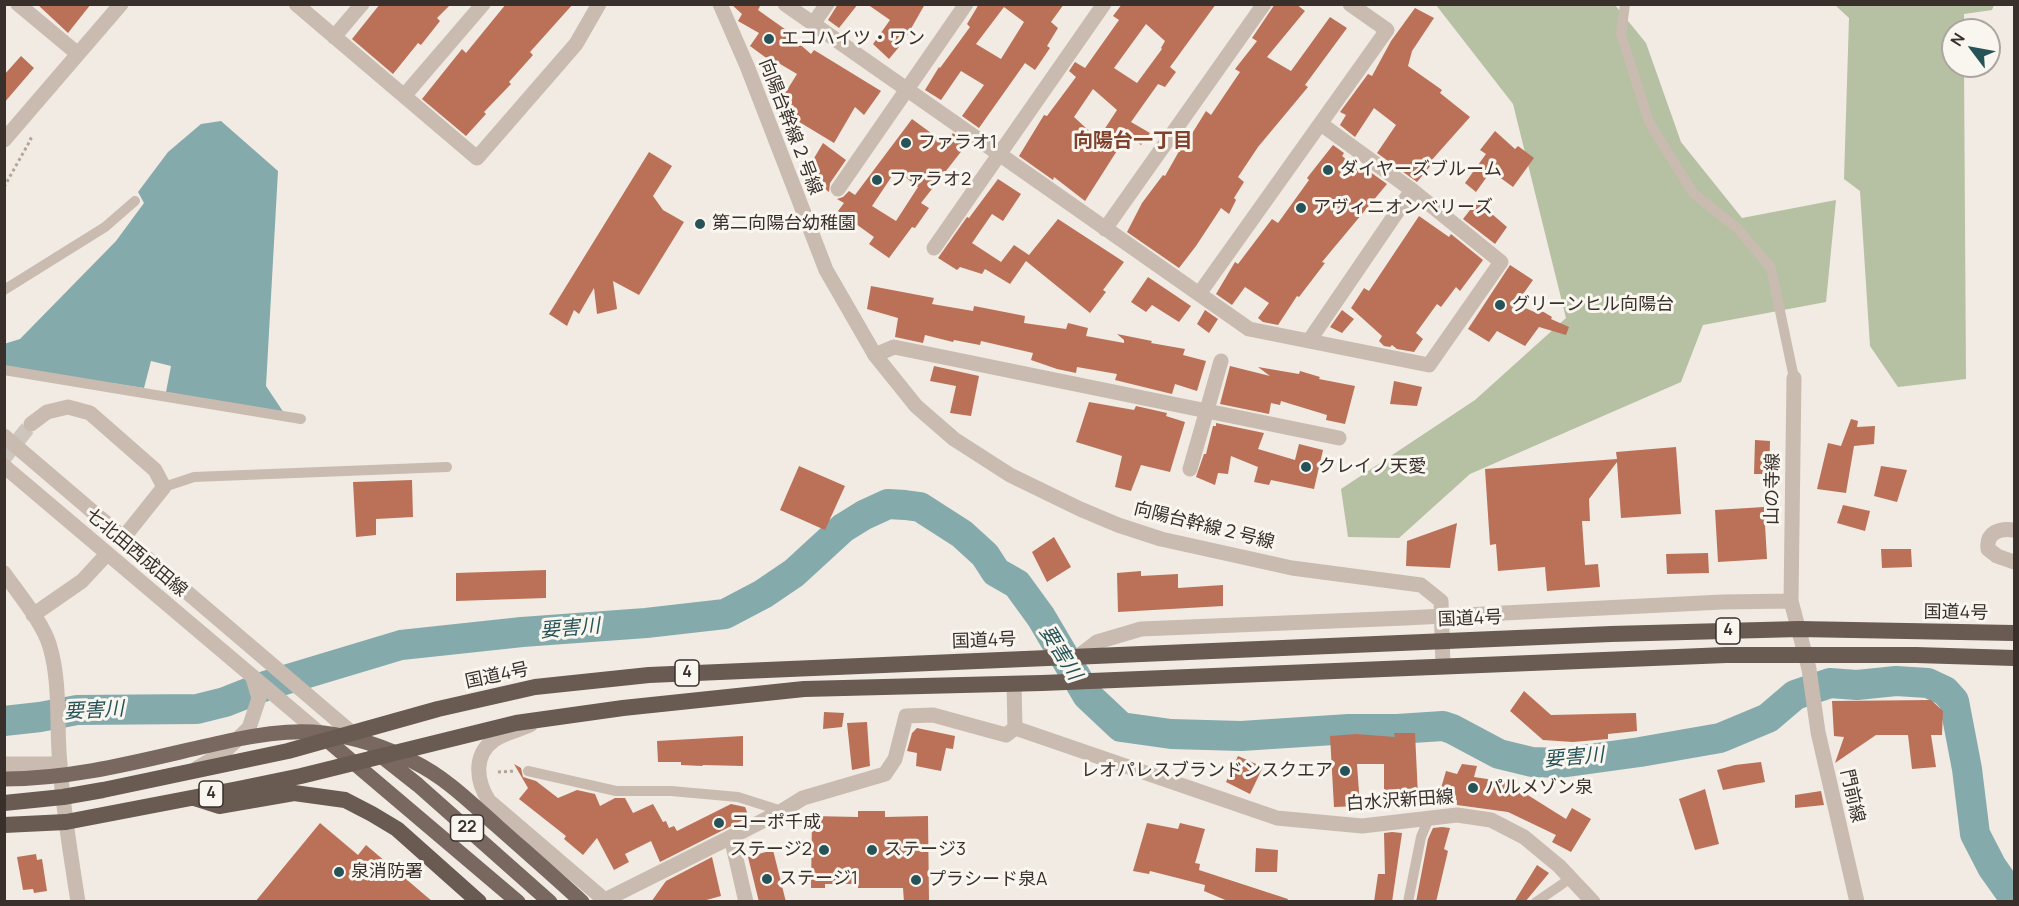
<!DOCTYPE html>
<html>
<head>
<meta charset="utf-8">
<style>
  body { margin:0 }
  #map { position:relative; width:2019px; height:906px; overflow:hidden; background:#f2ebe3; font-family:Manrope,sans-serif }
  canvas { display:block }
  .frame { position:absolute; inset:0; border:6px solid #39302c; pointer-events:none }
  .north { position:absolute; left:1941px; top:18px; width:60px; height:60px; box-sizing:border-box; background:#f9f5ef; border:2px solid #aca6a1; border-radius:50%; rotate:302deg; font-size:16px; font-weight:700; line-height:24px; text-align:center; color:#39302c }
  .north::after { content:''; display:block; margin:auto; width:21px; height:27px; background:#265357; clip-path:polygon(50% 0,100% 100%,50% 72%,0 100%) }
</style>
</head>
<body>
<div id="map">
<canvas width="2019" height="906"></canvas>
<div class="frame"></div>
<div class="north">N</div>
</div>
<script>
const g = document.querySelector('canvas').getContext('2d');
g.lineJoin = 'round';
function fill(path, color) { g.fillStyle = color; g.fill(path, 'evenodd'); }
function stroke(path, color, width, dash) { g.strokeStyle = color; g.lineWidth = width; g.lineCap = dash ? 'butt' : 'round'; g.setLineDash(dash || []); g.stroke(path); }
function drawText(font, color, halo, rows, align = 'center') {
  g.font = font + ' Manrope,"Noto Sans JP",sans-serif'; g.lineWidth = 6; g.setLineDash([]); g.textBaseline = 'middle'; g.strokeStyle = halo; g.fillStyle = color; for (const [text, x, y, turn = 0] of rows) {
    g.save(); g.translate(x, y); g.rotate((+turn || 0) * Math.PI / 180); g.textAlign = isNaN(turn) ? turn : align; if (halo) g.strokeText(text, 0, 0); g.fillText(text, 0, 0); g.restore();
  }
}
fill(new Path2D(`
  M1436,5H1615L1646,43L1681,142L1742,218L1836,200L1826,302L1703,325L1681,382L1470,474L1399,538L1348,537L1341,489L1475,400L1566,318L1513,104Z
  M1835,5H1994L1992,10L1964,14V30H1953V66H1964L1966,379L1898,387L1870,346L1860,191L1844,179L1849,18Z`), '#b6c0a3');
fill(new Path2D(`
  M221,121L278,171L266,386L284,413L166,392L171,366L151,361L144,388L5,367L4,344L20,339L116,241L144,203L138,192L168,152L201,124Z`), '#84aaac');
stroke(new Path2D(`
  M4,721L40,717L77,710L197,709L225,702L268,685L401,645L522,632L646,623L725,614L763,594L794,573L843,528L864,515L888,504L905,505L920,507L962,534L985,555L996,572L1017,584L1041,617L1087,695L1121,727L1171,734L1241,736L1349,729H1397L1443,726L1452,729L1499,754L1532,762L1560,763L1640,752L1720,738L1768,718L1795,695L1830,683L1857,685L1896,681L1928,683L1945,691L1954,701L1967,769L1975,834L1992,867L2014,898`), '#84aaac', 30);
fill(new Path2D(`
  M37,4H91L68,33Z
  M380,4H451L437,18L440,21L421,45L418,43L393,74L352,39Z
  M506,4H573L530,52L533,55L509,82L511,84L484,112L486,114L466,136L422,99L462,49L466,53Z
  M731,4H761L758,10L789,32L788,34L811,54L814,50L881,91L864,115L855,107L834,143L796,120L795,122L788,117L779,103L797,74L770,58L769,60L750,46L759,33L738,21L742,14Z
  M838,4H858L839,28L828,20Z
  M867,4H925L904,41L889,59L873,44L890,20Z
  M979,4H1064L1051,22L1058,28L1047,46L1050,48L1035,70L1025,63L979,128L962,116L984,85L961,71L941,100L925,90L939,67L940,68L970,27L967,24ZM1004,7L1024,22L1001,59L976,44Z
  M1122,4H1216L1170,67L1176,72L1165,87L1158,84L1131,122L1150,133L1141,145L1127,135L1085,201L1054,177L1053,180L1019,156L1044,115L1047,116L1076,77L1069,71L1075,62L1085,68L1119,20L1113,16ZM1146,24L1165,41L1161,48L1162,49L1137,83L1114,68ZM1093,89L1117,110L1098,139L1074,117Z
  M1275,4H1296L1305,11L1267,57L1291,71L1330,17L1347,28L1305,85L1308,87L1258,147L1238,177L1244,182L1234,198L1236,200L1229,214L1221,208L1196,246L1179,268L1127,232L1142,203L1163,175L1165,176L1186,139L1188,140L1206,111L1211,115L1240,72L1235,69L1257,41L1252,38Z
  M1415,8L1434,18L1412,51L1408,66L1442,90L1440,93L1470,117L1430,162L1432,164L1417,182L1377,153L1396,125L1374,108L1355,137L1340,125L1346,115L1340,112L1368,74L1372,76L1391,41Z
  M21,56L34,68L4,103V75Z
  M912,119L946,144L953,133L967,144L921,203L929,208L915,228L912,227L889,258L869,244L874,237L838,211L844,203L837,199L843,197L849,191L855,195ZM896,170L918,187L896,221L872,206Z
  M1495,131L1515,149L1518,146L1534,158L1513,187L1491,171L1476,192L1465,183L1486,154L1480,150Z
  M823,143L846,160L830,183L829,192L811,178L816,171L810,165Z
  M1333,145L1344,153L1342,156L1363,173L1366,169L1387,184L1322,262L1325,263L1299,297L1297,296L1278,325L1263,322L1258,318L1269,303L1245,287L1232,305L1216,294L1235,262L1238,264L1272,219L1278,223L1309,180L1307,178Z
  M649,152L672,166L653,196L663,210L684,222L639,295L613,281L617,309L597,314L594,288L579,314L574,310L567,326L549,314Z
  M998,179L1021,194L1003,221L992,214L972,243L1001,262L1014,245L1029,255L1058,219L1124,262L1103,290L1106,292L1090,313L1026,261L1010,284L985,269L982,274L960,267L957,270L938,258L967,217L969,218Z
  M1477,201L1507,227L1495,244L1463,219Z
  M1419,216L1449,237L1451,234L1483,260L1460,291L1456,287L1441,307L1437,304L1416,333L1423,339L1414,352L1397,349L1392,345L1390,347L1384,346L1379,341L1382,336L1351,308L1364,288L1369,291Z
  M1510,265L1533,280L1516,304L1539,314L1542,311L1552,317L1551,319L1569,327L1566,335L1539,327L1525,346L1497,331L1489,342L1468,329Z
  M1148,277L1191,306L1179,322L1152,305L1146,312L1131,302Z
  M871,286L934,298L932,304L973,311L974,306L1025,316L1024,323L1066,329L1068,323L1088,328L1086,336L1124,343V340L1117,334L1152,341L1151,343L1185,349L1183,355L1206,361L1197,391L1175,384L1172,394L1115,380L1117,374L1077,367L1076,373L1057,369L1031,360L1033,353L981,341L980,345L954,340L953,342L925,335L923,343L895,337L898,318L867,309Z
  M1205,310L1218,319L1209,333L1197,324Z
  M1342,310L1354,319L1342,333L1330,327Z
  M934,366L979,376L971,416L950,413L956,386L930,381Z
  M1230,366L1270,376L1258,367L1299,374L1300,371L1320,377L1319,379L1355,386L1345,424L1326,420L1327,415L1281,401L1280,405L1271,403L1269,414L1220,404Z
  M1394,381L1422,387L1417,406L1390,404Z
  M1089,402L1134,410L1136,406L1167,413L1166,416L1185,422L1170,472L1141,465L1131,491L1115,487L1122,456L1076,442Z
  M1851,419L1858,421L1857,427L1875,426L1874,444L1854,446L1846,493L1817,489L1828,443L1841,446Z
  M1216,423L1264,433L1258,449L1295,460L1299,444L1323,450L1314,489L1271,480L1269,485L1254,482L1258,467L1231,456L1228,474L1218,473L1215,485L1196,477L1204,454H1206L1213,426H1216Z
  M1755,440L1770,441L1769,474H1754Z
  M1676,447L1681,514L1621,518L1617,462L1589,499L1590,521H1582L1585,565L1598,564L1600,587L1547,591L1545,567L1498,571L1496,544L1490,545L1485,469L1617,459L1616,452Z
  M799,466L845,486L825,530L780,510Z
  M1881,466L1907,470L1897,502L1874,496Z
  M412,480L413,517L376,519V535L356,537L353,482Z
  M1843,505L1870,511L1865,531L1837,523Z
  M1764,507L1767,559L1718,562L1715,510Z
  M1457,523L1450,568L1406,566L1407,541Z
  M1054,537L1071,567L1047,582L1032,552Z
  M1881,549H1911L1912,567L1882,568Z
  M1708,553L1709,573L1667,574L1666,554Z
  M546,570V598L456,601V573Z
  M1141,571V576L1178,574V588L1223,585V606L1118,612L1117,573Z
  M1524,691L1551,715L1636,713L1637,731L1608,734V739L1573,742L1543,740L1510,711Z
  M1931,700L1943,711L1942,735H1931L1936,767L1912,769L1908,735H1876L1835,763L1844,737L1834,736L1832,701Z
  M824,712L844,713L842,727L823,729Z
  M867,722L870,766L852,770L847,723Z
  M917,728L955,736L953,749L946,748L941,771L916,766L917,753L907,751L912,733Z
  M1394,733H1415L1418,796L1384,800V764H1357L1360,806L1334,807L1330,736L1356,734L1395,737Z
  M743,736V766L703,765L702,766L681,765V762H658L657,741Z
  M1238,756L1263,767L1250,794L1226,782Z
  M1761,762L1765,782L1723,790L1717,770L1735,765Z
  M514,764L521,768L523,777L536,781L558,798L577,790L595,794L600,806L615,798H625L633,813L653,804L663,822L666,821L669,828L674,826L677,831L731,804L745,807L749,817L660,862L651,841L625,854L629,862L614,870L597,838L583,855L564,839L566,836L519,799L528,788Z
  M1462,764L1477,766L1474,777L1507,782L1566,819L1572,808L1591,819L1571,852L1552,842L1556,835L1508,812L1457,805L1456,798L1439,795L1446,771L1457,774Z
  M1705,789L1719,844L1695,850L1679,799Z
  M1821,791L1824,805L1795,808V795Z
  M858,811H885V817L928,816L929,902H904L903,888H858V884H825V888H811L812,816L858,817Z
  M320,823L358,855L366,845L433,902H255Z
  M1147,823L1178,829L1180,823L1205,829L1195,863L1200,864L1199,870L1288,899L1287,902H1230L1204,891L1205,885L1150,871L1149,874L1133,871Z
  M1442,827L1450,828L1444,849L1448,851L1436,902H1416L1428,839L1433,828Z
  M1392,832L1402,833L1392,902H1374L1378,874H1385L1384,833Z
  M1256,848L1278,850L1277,872H1255Z
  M773,850L786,902H759L748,857Z
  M36,854L37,860L42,859L47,891L34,893L33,889L23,890L17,857Z
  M712,857L721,896L699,902H651L666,881Z
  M1537,865L1549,873L1525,902H1514Z`), '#ba7158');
stroke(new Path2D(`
  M4,458L31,424`), '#cdc6be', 15, [15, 8]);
stroke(new Path2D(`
  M4,187L31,139L27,136
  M498,772L516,771`), '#b5a599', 3, [3, 3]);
stroke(new Path2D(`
  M1625,4L1621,34L1649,122L1693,193L1737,228L1771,268L1794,378
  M4,290L105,227L135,201
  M4,370L301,419
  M164,487L194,477L447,467
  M528,771L616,791H671L738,797L782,811
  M1408,902L1421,837L1429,818
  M1536,902L1571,878`), '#c9bbaf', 10);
stroke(new Path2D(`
  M18,4L78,54
  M296,4L477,158L576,44L599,4
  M785,4L1249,329L1429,365L1501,262L1412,190L1321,124
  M813,24L827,4
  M334,37L362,4
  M404,96L483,4
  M4,140L121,4
  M838,189L966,4
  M1105,229L1264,4
  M934,248L1104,4
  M1199,294L1387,30L1350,4
  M1309,341L1412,190
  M875,355L894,347L1339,438
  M1190,469L1221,361
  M1791,601L1794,378
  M1080,655L1097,642L1141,629L1405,618L1722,602L1791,601L1809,669L1818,732L1857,902
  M530,725C519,730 504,733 494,740C473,755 476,781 489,801L607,902
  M1015,728L1277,818L1362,826L1457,815L1491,820L1524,837L1559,866L1593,902
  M4,764H60
  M605,900L731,837
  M746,902L731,837L782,811L803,798L885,774L895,759L906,716L933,715L1006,735L1015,728L1014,684`), '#c9bbaf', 15);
stroke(new Path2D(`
  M720,4L747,66L826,270L875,355L916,406L954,439L1010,475L1080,509L1118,525L1161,539L1292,568L1421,585L1441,601L1443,666
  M31,424L47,412L68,407L90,413L155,470L164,487L124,537
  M4,436L352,733
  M4,466L323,736
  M2014,530C2000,528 1986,532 1988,549L1997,556L2014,562
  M4,573C18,593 44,624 50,647C61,685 56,726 60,765C63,811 71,856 78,902
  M33,615L82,581L107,554
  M197,768L223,753L249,728L259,698L253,678`), '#c9bbaf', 15);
stroke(new Path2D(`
  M327,740L518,902
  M375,751L418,785L550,902
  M4,779C83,779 157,756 233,740C262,734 294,729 323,733C355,737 386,747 414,762C445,777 471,803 497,826C525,851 554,876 582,902`), '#79685f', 15);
stroke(new Path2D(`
  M194,798L219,806L294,793L345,800L372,814L397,829L479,902
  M4,803L63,797L103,790L288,751L438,709L535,687L649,675L1611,634L1799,629L2014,633
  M4,825L66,822L238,789L301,776L516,723L623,708L804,689L1042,683L1726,655H1916L2014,658`), '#695a52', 16);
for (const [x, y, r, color] of [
  [769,39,6,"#265357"],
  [906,143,6,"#265357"],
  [1328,170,6,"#265357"],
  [877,180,6,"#265357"],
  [1301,208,6,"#265357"],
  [700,224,6,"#265357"],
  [1500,305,6,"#265357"],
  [1306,467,6,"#265357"],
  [1345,771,6,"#265357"],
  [1473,788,6,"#265357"],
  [719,823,6,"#265357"],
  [824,850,6,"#265357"],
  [872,850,6,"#265357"],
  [339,872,6,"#265357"],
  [767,879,6,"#265357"],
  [916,880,6,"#265357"]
]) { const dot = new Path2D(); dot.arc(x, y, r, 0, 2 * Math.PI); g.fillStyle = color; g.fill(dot); stroke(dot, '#f9f5ef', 2); }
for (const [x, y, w] of [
  [1728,631,24],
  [687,673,24],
  [211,794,24],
  [467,828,33]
]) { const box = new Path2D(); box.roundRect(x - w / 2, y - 13, w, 26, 4.5); g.fillStyle = '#f9f5ef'; g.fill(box); stroke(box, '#39302c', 1.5); }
drawText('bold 16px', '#39302c', null, [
  ["4",1728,631],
  ["4",687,673],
  ["4",211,794],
  ["22",467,828]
]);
drawText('18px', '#39302c', '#f9f5ef', [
  ["エコハイツ・ワン",781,39],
  ["ファラオ1",918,143],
  ["ダイヤーズブルーム",1340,170],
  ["ファラオ2",889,180],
  ["アヴィニオンベリーズ",1313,208],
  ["第二向陽台幼稚園",712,224],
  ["グリーンヒル向陽台",1512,305],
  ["クレイノ天愛",1318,467],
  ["レオパレスブランドンスクエア",1333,771,"right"],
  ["パルメゾン泉",1485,788],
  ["コーポ千成",731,823],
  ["ステージ2",812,850,"right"],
  ["ステージ3",884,850],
  ["泉消防署",351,872],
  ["ステージ1",779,879],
  ["プラシード泉A",928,880]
], 'left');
drawText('18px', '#39302c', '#f9f5ef', [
  ["向陽台幹線２号線",790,127,69],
  ["山の寺線",1773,489,-89],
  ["向陽台幹線２号線",1204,526,14],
  ["七北田西成田線",136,553,40],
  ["国道4号",1956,613,1],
  ["国道4号",1470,619,-2],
  ["国道4号",984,641,-2],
  ["国道4号",497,676,-12],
  ["門前線",1852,796,77],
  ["白水沢新田線",1400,801,-4]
]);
drawText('bold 20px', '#80422d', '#f9f5ef', [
  ["向陽台一丁目",1133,141]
]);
drawText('italic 20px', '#265357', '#f9f5ef', [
  ["要害川",570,629,-5],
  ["要害川",1060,653,58],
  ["要害川",94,711,-3],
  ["要害川",1574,758,-5]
]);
</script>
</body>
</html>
